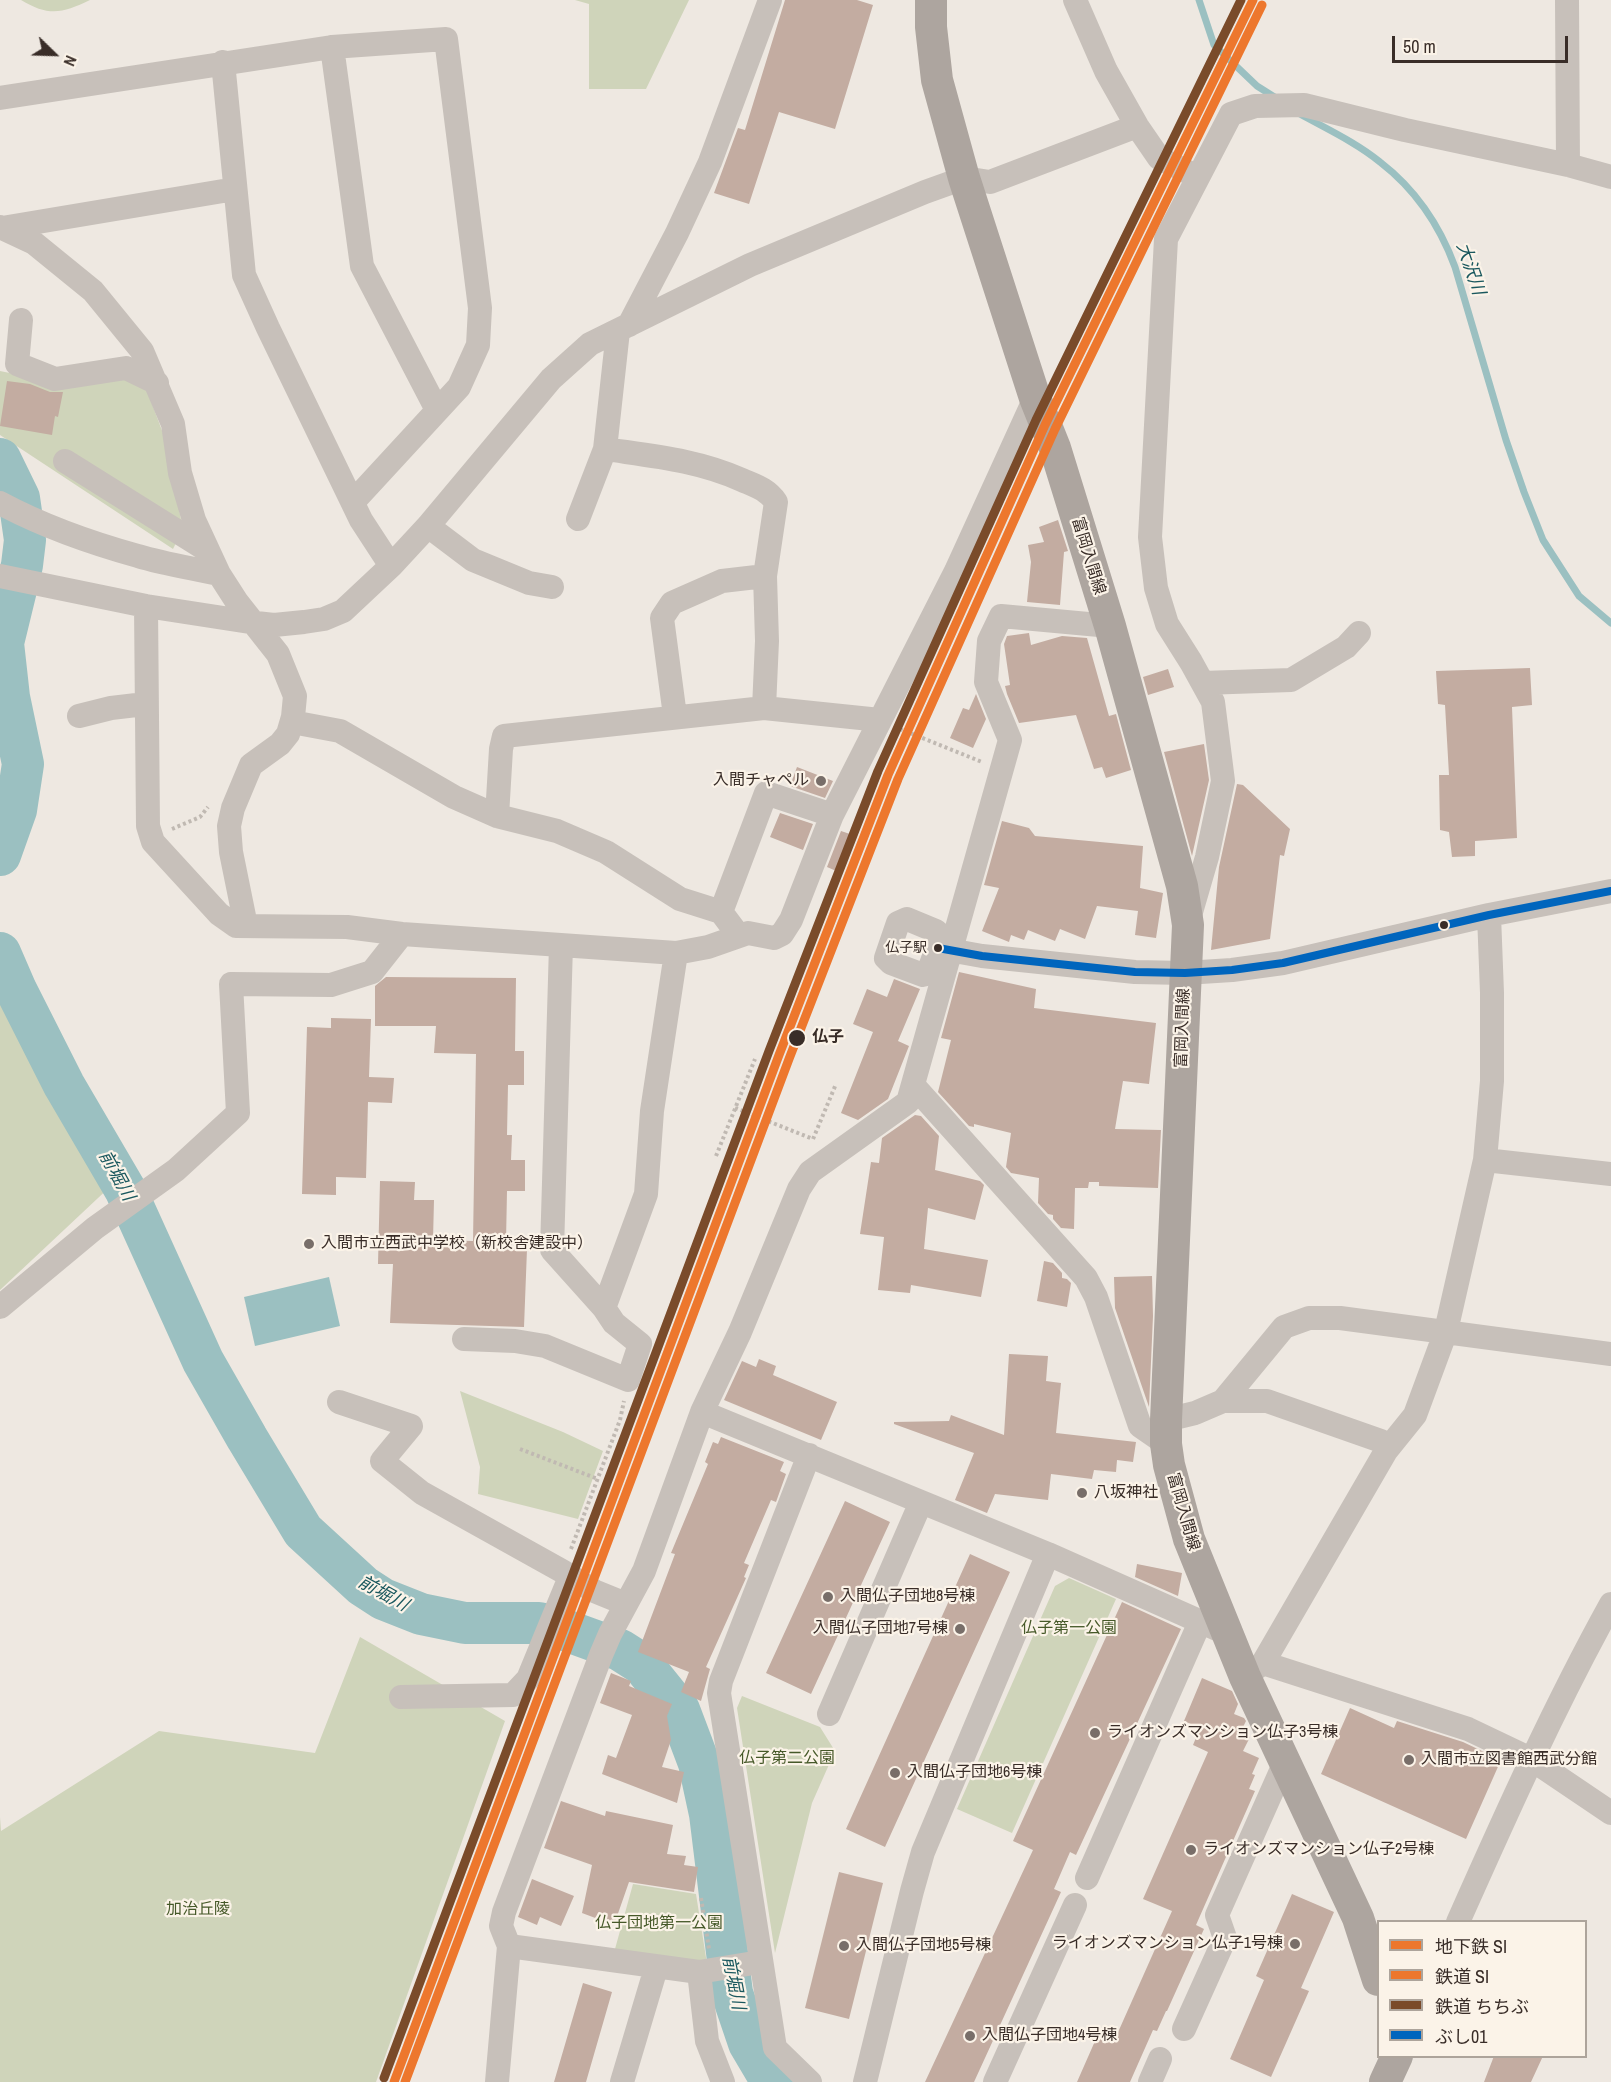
<!DOCTYPE html>
<html>
<head>
<meta charset="utf-8">
<style>
  body { margin:0 }
  #map { position:relative; width:1611px; height:2082px; overflow:hidden; background:#eee8e1; font-family:"Archivo Narrow","Noto Sans JP",sans-serif }
  canvas { display:block }
  .legend { position:absolute; left:1377px; top:1920px; width:210px; height:138px; box-sizing:border-box; background:#fbf3e8; border:2px solid #ada49b; margin:0; padding:8px 10px; list-style:none; font-size:18px; color:#392d28 }
  .legend li { display:flex; align-items:center; gap:12px; height:30px }
  .legend b { width:30px; border:2px solid #ada49b }
  .north { position:absolute; left:24px; top:24px; width:60px; height:60px; -webkit-text-stroke:4px #fbf3e8; paint-order:stroke; rotate:113deg; font-size:16px; font-weight:700; line-height:24px; text-align:center; color:#392d28 }
  .north::after { content:''; display:block; margin:auto; width:21px; height:27px; background:#392d28; clip-path:polygon(50% 0,100% 100%,50% 72%,0 100%) }
  .scale { position:absolute; left:1392px; top:36px; width:176px; height:27px; box-sizing:border-box; border:3px solid #392d28; border-top:0; padding-left:8px; font-size:18px; line-height:21px; white-space:nowrap; color:#392d28; -webkit-text-stroke:4px #fbf3e8; paint-order:stroke }
</style>
</head>
<body>
<div id="map">
<canvas width="1611" height="2082"></canvas>
<ul class="legend">
<li><b style="height:8px;background:#ed772d"></b>地下鉄 SI</li>
<li><b style="height:8px;background:#ed772d"></b>鉄道 SI</li>
<li><b style="height:8px;background:#7a4b2a"></b>鉄道 ちちぶ</li>
<li><b style="height:8px;background:#0065bd"></b>ぶし01</li>
</ul>
<div class="north">N</div>
<div class="scale">50 m</div>
</div>
<script>
const g = document.querySelector('canvas').getContext('2d');
g.lineJoin = 'round';
function fill(path, color) { g.fillStyle = color; g.fill(path, 'evenodd'); }
function stroke(path, color, width, dash) { g.strokeStyle = color; g.lineWidth = width; g.lineCap = dash ? 'butt' : 'round'; g.setLineDash(dash || []); g.stroke(path); }
function drawText(font, color, halo, rows, align = 'center') {
  g.font = font + ' "Archivo Narrow","Noto Sans JP",sans-serif'; g.lineWidth = 4.5; g.setLineDash([]); g.textBaseline = 'middle'; g.strokeStyle = halo; g.fillStyle = color; for (const [text, x, y, turn = 0] of rows) {
    g.save(); g.translate(x, y); g.rotate((+turn || 0) * Math.PI / 180); g.textAlign = isNaN(turn) ? turn : align; if (halo) g.strokeText(text, 0, 0); g.fillText(text, 0, 0); g.restore();
  }
}
fill(new Path2D(`
  M21,0H90C63,13 49,17 21,0Z
  M575,0H689L646,89H589V4Z
  M0,371L63,384L114,375L145,385L164,436L183,529L173,549L0,435Z
  M0,990L130,1168L0,1290Z
  M460,1391L563,1432L603,1451L578,1519L478,1494L480,1467Z
  M1069,1578L1116,1599L1012,1833L957,1809L1055,1586Z
  M360,1637L505,1721L376,2082H0V1817L1,1831L159,1731L315,1753Z
  M742,1696L820,1727L835,1751L812,1803L775,1953L737,1708Z
  M633,1884L696,1894L707,1964L615,1949Z`), '#cfd4ba');
fill(new Path2D(`
  M329,1277L340,1326L255,1346L244,1297Z`), '#9bc0c1');
stroke(new Path2D(`
  M1199,0L1214,45L1257,86L1276,98
  M1300,114C1327,129 1357,143 1380,162C1415,189 1440,226 1455,267L1506,440L1524,492L1543,540L1579,596L1611,623`), '#9bc0c1', 7);
stroke(new Path2D(`
  M0,459L19,498L25,540L22,565L3,643L9,697L23,764L16,810L0,855
  M0,953L16,990L64,1085L126,1191L203,1361L247,1438L303,1531L363,1586L383,1599L421,1614L465,1623H539L554,1626L620,1650L642,1664L679,1710L699,1763L710,1814L732,1993L749,2043L772,2082`), '#9bc0c1', 42);
fill(new Path2D(`
  M785,0H857L873,5L835,129L779,112L749,204L714,193L738,128L745,130Z
  M7,381L30,384L50,392H63L58,417L55,416L52,435L0,426Z
  M1058,520L1068,551L1064,552L1060,605L1027,602L1031,562L1028,545L1044,542L1039,527Z
  M1029,633L1031,645L1062,636L1087,638L1109,716L1116,714L1131,770L1106,778L1102,767L1094,769L1076,715L1019,723L1007,694L1005,686L1010,685L1004,644L1007,636Z
  M1530,668L1532,705L1512,707L1517,838L1475,841V856L1452,857L1449,832L1440,830L1439,775H1449L1445,705L1438,704L1436,671Z
  M1168,669L1174,687L1148,695L1143,677Z
  M976,694L986,719L973,748L950,738L963,708L969,710Z
  M1204,744L1209,780L1192,856L1164,752Z
  M797,767L833,781L825,798L790,786Z
  M1237,784L1243,785L1290,829L1284,856L1280,855L1270,939L1211,950L1219,867Z
  M780,813L813,824L803,850L770,837Z
  M1002,821L1029,828L1035,836L1143,846L1140,888L1163,893L1156,938L1135,935L1138,911L1097,906L1085,939L1060,929L1055,941L1028,930L1024,940L1011,935L1009,942L982,931L999,888L984,885Z
  M841,831L856,836L841,873L827,867Z
  M959,972L1036,989L1034,1008L1156,1023L1149,1084L1123,1081L1115,1129L1161,1130L1158,1188L1099,1186V1182H1089L1088,1188H1075L1074,1229L1061,1228L1053,1219V1215L1048,1214L1038,1203L1039,1178L1011,1173L1006,1167L1011,1133L974,1124V1127L969,1126L938,1092L951,1040L941,1038Z
  M386,977L516,978L515,1051H524V1085H508L507,1135H512L511,1160H525V1191H507L506,1242H512V1247L527,1249L524,1327L390,1323L393,1264H378L380,1181L415,1182L414,1200H434L433,1240L473,1241L476,1054L434,1053L436,1026H375V986Z
  M894,979L920,989L898,1041L909,1046L888,1099L858,1120L841,1113L873,1032L853,1024L867,989L887,997Z
  M331,1018L371,1019L369,1077L394,1078L392,1103L368,1102L366,1178L336,1177V1195L302,1194L307,1027L331,1028Z
  M915,1115L921,1116L939,1136L935,1170L980,1181L984,1185L975,1220L928,1208L924,1249L988,1260L981,1297L911,1285L910,1293L878,1290L884,1237L860,1234L871,1162L879,1163L882,1138Z
  M1044,1261L1053,1263L1062,1273V1278L1067,1279L1071,1283L1067,1307L1037,1301Z
  M1152,1276L1153,1316L1149,1407L1115,1308L1114,1277Z
  M1009,1354L1048,1356L1046,1381L1061,1383L1056,1433L1136,1442L1133,1462L1117,1460L1116,1472L1094,1470L1092,1479L1051,1474L1048,1500L995,1494L987,1513L955,1500L974,1453L894,1424V1422L949,1421L951,1415L1004,1435Z
  M759,1359L776,1366L773,1375L837,1402L821,1440L724,1400L742,1361L756,1367Z
  M721,1437L784,1462L780,1471L786,1474L776,1502L771,1500L744,1563L749,1565L744,1577L746,1578L706,1667L710,1669L701,1701L681,1692L689,1672L638,1652L675,1554L671,1553L708,1464L705,1462L713,1442L718,1444Z
  M845,1501L890,1522L811,1694L766,1673Z
  M970,1554L1010,1572L885,1847L846,1829Z
  M1137,1564L1182,1573L1178,1596L1135,1577Z
  M1122,1602L1181,1629L1076,1855L1070,1852L1054,1889L1061,1892L974,2082H925L1033,1850L1013,1841Z
  M611,1673L631,1681L629,1686L672,1704L667,1716L671,1740L662,1767L684,1772L677,1803L602,1774L608,1755L616,1758L632,1715L600,1703Z
  M1202,1678L1232,1691L1238,1704L1234,1714L1244,1718L1246,1721L1240,1733L1250,1737L1243,1751L1259,1758L1252,1774L1255,1775L1249,1789L1255,1791L1196,1925L1204,1929L1167,2011H1166L1157,2031L1153,2030L1130,2082H1077L1099,2032L1115,2039L1172,1911L1143,1899L1208,1752L1193,1745L1200,1728L1184,1721Z
  M1350,1708L1394,1728L1397,1721L1463,1742L1501,1760L1466,1839L1321,1774Z
  M561,1801L605,1816L606,1811L673,1825L667,1854L686,1856L684,1865L698,1867L694,1892L629,1882L614,1925L582,1913L592,1865L544,1848Z
  M839,1872L883,1883L849,2019L805,2008Z
  M532,1879L574,1896L561,1926L540,1917L537,1925L518,1917Z
  M1292,1894L1334,1912L1301,1988L1309,1991L1271,2077L1230,2059L1264,1980L1256,1976Z
  M583,1983L612,1992L586,2082H554Z
  M1494,2056H1543L1531,2082H1484Z`), '#c3aca1');
stroke(new Path2D(`
  M900,729L982,762
  M172,829L200,817L208,807
  M735,1108L813,1139L836,1084
  M716,1156L755,1059
  M520,1449L598,1479
  M571,1549L620,1420L624,1401
  M701,1898L709,1949`), '#c0b9b2', 4, [3, 3]);
stroke(new Path2D(`
  M1075,0L1106,71L1137,126L1159,158L1198,177
  M1567,0L1568,165
  M332,47L362,266L437,410
  M223,62L244,275L268,328L361,520L391,566
  M0,98L332,47L446,39L480,308L478,345L459,387L353,502
  M0,227L34,243L93,291L142,351L173,424L180,473L194,520L219,574L237,602L278,654L295,696L293,717L288,734L280,744L251,765L233,808L229,826L231,852L246,926
  M2,228L235,189
  M21,320L17,364L55,379L126,368L157,383
  M629,325L677,233L710,162L770,0
  M605,449C652,456 698,460 742,480C756,486 767,489 776,502L765,576L767,641L764,708
  M65,461L207,550
  M0,503C43,526 91,543 138,556C164,564 192,568 219,574
  M578,519L605,449L618,331
  M428,526L473,560L529,583L552,587
  M0,576L146,606L256,623L274,625L304,622L324,619L343,611L391,566L428,526L551,379L590,344L750,265L925,192L964,178L990,182L1137,126
  M146,606L148,826L153,842L219,914L236,926L347,927L402,934L676,953L708,947L748,933L774,938L782,934L791,920L832,815L956,571L1035,398
  M1203,683L1291,680L1346,647L1359,633
  M79,716L111,708L145,704
  M675,716L662,618L672,603L722,581L765,576
  M292,722L340,731L454,797L497,816L557,831L606,852L680,899L721,912L739,936
  M497,816L501,749L504,736L764,708L880,720
  M721,912L766,793L832,815
  M907,919L936,931L941,937L929,970L923,975L891,963L886,958L898,923Z
  M1189,919L1207,857L1223,781L1213,702L1191,662L1167,624L1156,588L1150,537L1166,239L1231,114L1255,106L1304,105L1405,130L1568,165L1611,177
  M938,948L982,956L1135,972L1185,973L1232,970L1283,963L1489,915L1611,891
  M913,1085L1086,1278L1096,1297L1140,1426L1166,1444
  M1485,1160L1611,1174
  M0,1307L95,1228L176,1170L238,1113L231,984L331,985L372,972L402,934
  M604,1308L646,1194L652,1111L676,953
  M464,1339L515,1341L545,1346L628,1380L640,1344L614,1323L604,1308L552,1250L561,945
  M1223,1401L1284,1327L1309,1318H1340L1611,1354
  M339,1402L411,1426L382,1461L422,1493L562,1571L594,1591L626,1604
  M702,1412L1048,1554L1226,1633
  M1166,1420L1195,1413L1223,1401H1267L1381,1441L1386,1451
  M809,1455L721,1681L719,1693L775,2048L810,2082
  M1263,1663L1386,1451L1415,1415L1446,1331L1485,1160L1492,1081V993L1489,915
  M1251,1672L1263,1663L1468,1729L1531,1759L1611,1813
  M401,1697L513,1695L528,1679L570,1577
  M829,1714L921,1502
  M1087,1878L1200,1622
  M1458,1922C1506,1814 1554,1707 1611,1604
  M509,1946L699,1972L707,2041L723,2082
  M699,1972L760,1962
  M1184,2029L1225,1938L1217,1915L1285,1762
  M497,2082L509,1946L501,1926L504,1912L601,1655L610,1634L644,1571L702,1412L740,1332L799,1189L810,1172L908,1102L1010,740L986,682L989,641L1001,616L1110,626
  M622,2082L656,1968
  M865,2082L912,1891L923,1852L1048,1554
  M995,2082L1075,1905
  M1150,2082L1160,2059`), '#c7c0ba', 24);
stroke(new Path2D(`
  M931,0V27L937,80L964,178L1035,398L1055,448L1110,626L1182,886L1188,925L1166,1420V1444L1169,1465L1189,1539L1245,1677L1358,1918L1378,1980
  M1385,2082L1397,2056`), '#ada59f', 32);
stroke(new Path2D(`
  M938,948L982,956L1135,972L1185,973L1232,970L1283,963L1489,915L1611,891`), '#0065bd', 8);
stroke(new Path2D(`
  M405,2082L789,1059L898,779L1055,429L1262,5`), '#ed772d', 9);
stroke(new Path2D(`
  M384,2078L769,1051L878,771L1036,420L1241,0`), '#7a4b2a', 9);
stroke(new Path2D(`
  M394,2082L779,1055L888,775L1045,425L1253,0`), '#ed772d', 9);
for (const [x, y, r, color] of [
  [821,781,6,"#786e69"],
  [1444,925,5,"#392d28"],
  [938,948,5,"#392d28"],
  [797,1038,9,"#392d28"],
  [309,1244,6,"#786e69"],
  [1082,1493,6,"#786e69"],
  [828,1597,6,"#786e69"],
  [960,1629,6,"#786e69"],
  [1095,1733,6,"#786e69"],
  [1409,1760,6,"#786e69"],
  [895,1773,6,"#786e69"],
  [1191,1850,6,"#786e69"],
  [1295,1944,6,"#786e69"],
  [844,1946,6,"#786e69"],
  [970,2036,6,"#786e69"]
]) { const dot = new Path2D(); dot.arc(x, y, r, 0, 2 * Math.PI); g.fillStyle = color; g.fill(dot); stroke(dot, '#fbf3e8', 2); }
drawText('14px', '#392d28', '#fbf3e8', [
  ["仏子駅",927,948]
], 'right');
drawText('16px', '#392d28', '#fbf3e8', [
  ["富岡入間線",1088,556,73],
  ["富岡入間線",1183,1028,-88],
  ["富岡入間線",1183,1512,74]
]);
drawText('16px', '#392d28', '#fbf3e8', [
  ["入間チャペル",809,781,"right"],
  ["入間市立西武中学校（新校舎建設中）",321,1244],
  ["八坂神社",1094,1493],
  ["入間仏子団地8号棟",840,1597],
  ["入間仏子団地7号棟",948,1629,"right"],
  ["ライオンズマンション仏子3号棟",1107,1733],
  ["入間市立図書館西武分館",1421,1760],
  ["入間仏子団地6号棟",907,1773],
  ["ライオンズマンション仏子2号棟",1203,1850],
  ["ライオンズマンション仏子1号棟",1283,1944,"right"],
  ["入間仏子団地5号棟",856,1946],
  ["入間仏子団地4号棟",982,2036]
], 'left');
drawText('bold 16px', '#392d28', '#fbf3e8', [
  ["仏子",812,1038]
], 'left');
drawText('16px', '#465929', '#fbf3e8', [
  ["仏子第一公園",1069,1629],
  ["仏子第二公園",787,1759],
  ["加治丘陵",198,1910],
  ["仏子団地第一公園",659,1924]
]);
drawText('italic 18px', '#1a585e', '#fbf3e8', [
  ["大沢川",1470,269,71],
  ["前堀川",116,1176,61],
  ["前堀川",383,1594,29],
  ["前堀川",733,1983,79]
]);
</script>
</body>
</html>
